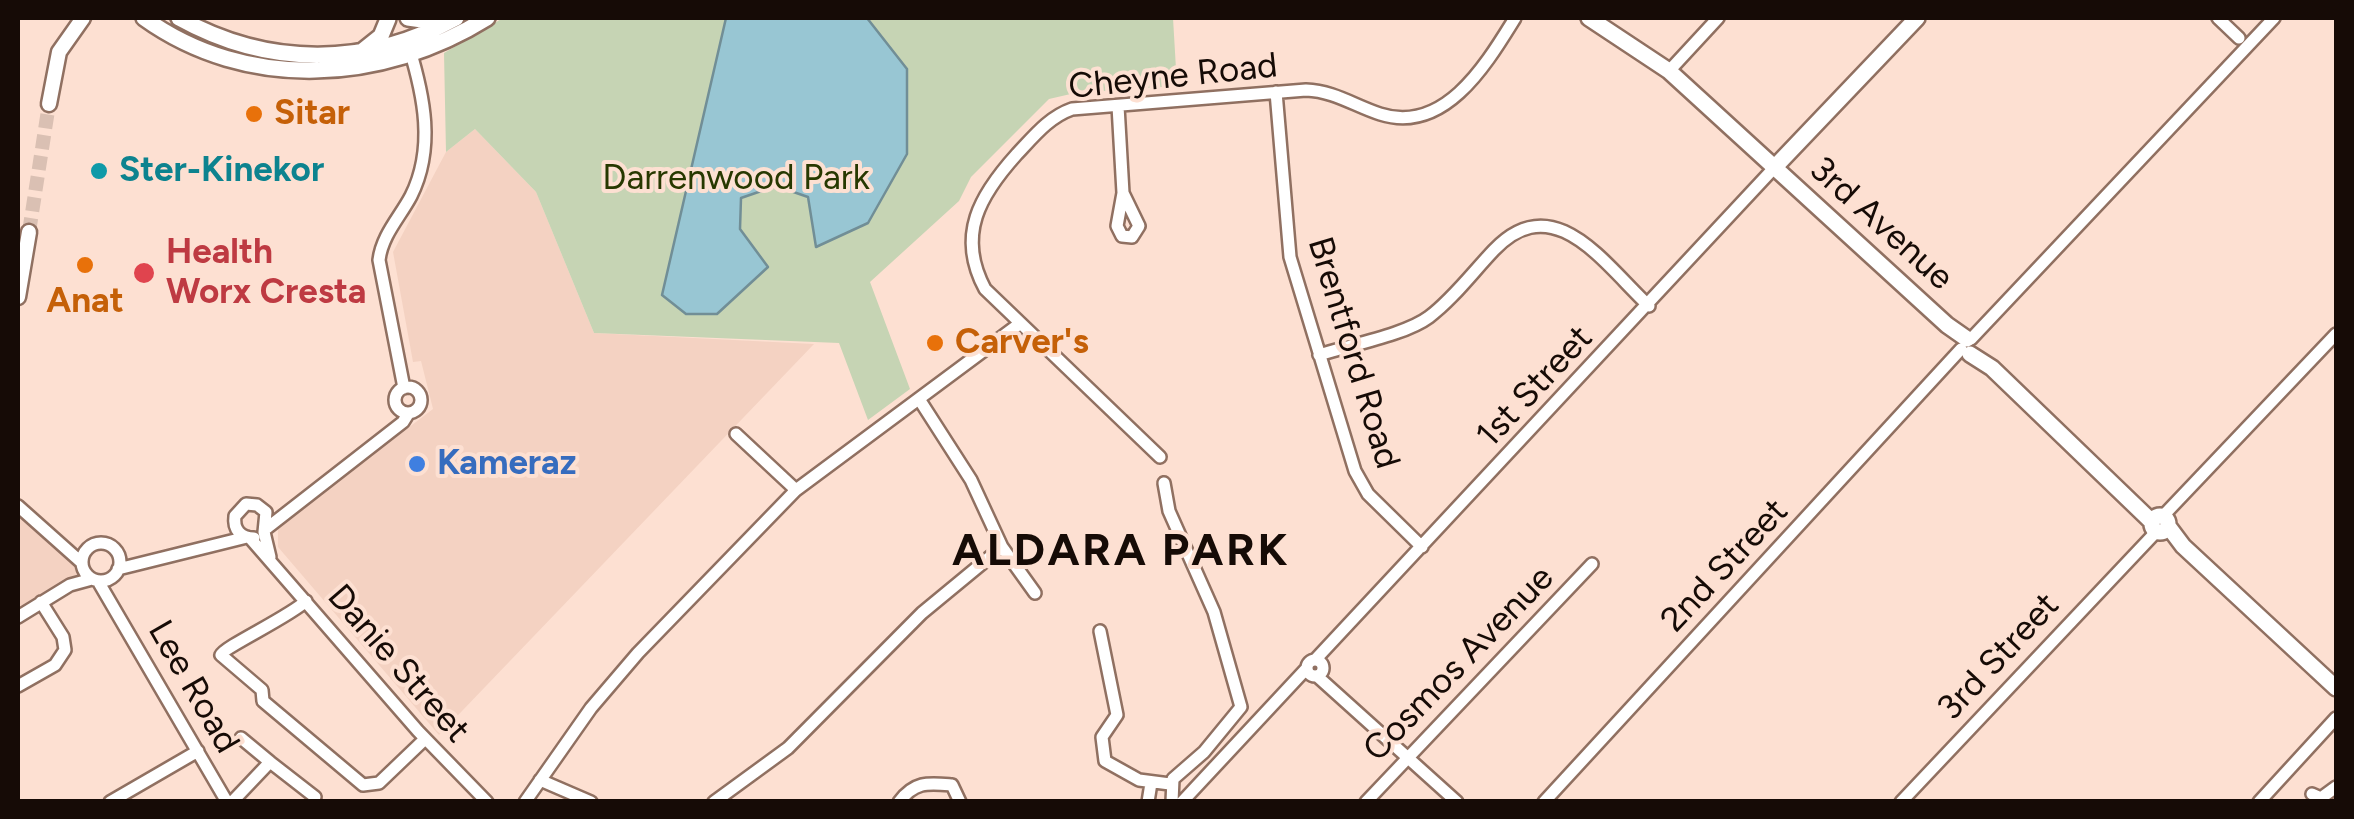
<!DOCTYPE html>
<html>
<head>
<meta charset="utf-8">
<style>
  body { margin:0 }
  #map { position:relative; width:2354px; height:819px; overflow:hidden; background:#fde0d2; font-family:Figtree,sans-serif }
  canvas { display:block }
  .frame { position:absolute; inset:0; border:20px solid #160b06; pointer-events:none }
</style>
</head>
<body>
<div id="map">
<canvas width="2354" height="819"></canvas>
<div class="frame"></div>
</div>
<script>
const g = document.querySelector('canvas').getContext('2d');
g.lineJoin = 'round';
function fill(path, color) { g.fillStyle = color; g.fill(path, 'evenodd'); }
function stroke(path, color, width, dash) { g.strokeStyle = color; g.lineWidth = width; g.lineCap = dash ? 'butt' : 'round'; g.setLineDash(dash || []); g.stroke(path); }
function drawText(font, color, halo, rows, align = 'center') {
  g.font = font + ' Figtree,sans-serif'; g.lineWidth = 8; g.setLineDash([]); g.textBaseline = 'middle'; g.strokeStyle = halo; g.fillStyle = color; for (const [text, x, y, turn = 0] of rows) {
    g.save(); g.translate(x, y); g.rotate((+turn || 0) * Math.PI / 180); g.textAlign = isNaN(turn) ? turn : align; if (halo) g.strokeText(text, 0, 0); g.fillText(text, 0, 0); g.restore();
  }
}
fill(new Path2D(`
  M475,129L536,192L594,333L814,344L439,735L278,547V527L433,409L421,361L413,362L393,252L446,152Z
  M18,511L90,576L18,616Z`), '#f4d2c2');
fill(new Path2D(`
  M503,18H1173L1177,86L1075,93L1049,99L971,177L959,201L870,282L910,389L868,420L839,343L594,333L536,192L475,129L446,152L444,53Z`), '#c6d4b4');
const water = new Path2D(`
  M726,18H867L907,69V154L868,223L816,247L808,197L776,186L741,198L740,229L768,267L717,314H686L662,295Z`);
fill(water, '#98c6d3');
stroke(water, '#718e96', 2.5);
stroke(new Path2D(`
  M29,232L49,104`), '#dac0b3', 14, [14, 7]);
const minor = new Path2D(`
  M2218,18L2239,38
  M1669,71L1718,18
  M1276,92L1290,257L1355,471L1368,494L1422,547
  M1118,106L1123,193L1139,226L1132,237L1122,236L1117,226L1123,193
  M1971,339L2274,18
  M1319,355C1349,345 1405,335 1429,317C1453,299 1473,272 1494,250C1554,187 1604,264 1649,306
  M395 400a13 13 0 1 1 26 0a13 13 0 1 1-26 0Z
  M404,388L379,260C382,235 400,217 411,196C435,148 424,96 409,47
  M919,399L971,480L1002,547L1035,593
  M736,434L796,490
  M1160,457L985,289C956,235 980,195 1017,154C1034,136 1049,117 1072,109L1306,90C1334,91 1355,106 1380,114C1445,135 1487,63 1515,18
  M1164,483L1169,511L1214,612L1241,707L1204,752L1173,779L1172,802
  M18,506L82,563
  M2163,516L2336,334
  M267,528L403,422L408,414
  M250,538L418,731L487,802
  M254,538C241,538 233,530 235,516L246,504L257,505L266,512L264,532L270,557
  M82 562a19 19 0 1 1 38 0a19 19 0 1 1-38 0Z
  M118,569L247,537
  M98,581L227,802
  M306,601C289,617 224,647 221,655L262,690L263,701L363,785L379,783L425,739
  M18,617L70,585L92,579
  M1100,631L1117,715L1102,737L1105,761L1139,780L1170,784
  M1315,660L1774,168
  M1307 668a8 8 0 1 1 16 0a8 8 0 1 1-16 0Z
  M1317,676L1457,802
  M18,686L55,665L65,650L63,637L41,602
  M241,738L270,762
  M540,780L591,802
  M2312,794L2321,798L2336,787
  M110,802L198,751
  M232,802L270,762L315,797
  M525,802L591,708L638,653L796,490L1018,325
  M714,802L788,748L922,613L1002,547
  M899,802C915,781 928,783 952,785L960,802
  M1148,802L1151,783
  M1182,802L1307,668
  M1366,802L1592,564
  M1544,802L1961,349
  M1901,802L2156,532
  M2259,802L2336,718`);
const tertiary = new Path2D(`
  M49,104L59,52L83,18
  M18,297L29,232`);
const secondary = new Path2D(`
  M144,18C247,92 383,83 487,18
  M179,18C269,68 367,67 456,18
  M408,18L443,23
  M1589,18L1669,71L1947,325L1967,339
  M361,52L381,36L388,19
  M1774,168L1917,18
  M1970,354L1992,368L2152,522
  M2152 524a8 8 0 1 1 16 0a8 8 0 1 1-16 0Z
  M2168,526L2183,546L2336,688`);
stroke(minor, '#907061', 16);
stroke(tertiary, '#907061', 19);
stroke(secondary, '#907061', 20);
stroke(minor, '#fff', 11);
stroke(tertiary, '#fff', 14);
stroke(secondary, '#fff', 15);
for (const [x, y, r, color] of [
  [254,114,10,"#e8710a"],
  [99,171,10,"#0f9aa8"],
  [85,265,10,"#e8710a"],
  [144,273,12,"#e0444e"],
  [935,343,10,"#e8710a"],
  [417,464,10,"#3f7fe0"]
]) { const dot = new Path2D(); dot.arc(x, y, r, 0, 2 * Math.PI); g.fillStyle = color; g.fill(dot); stroke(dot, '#fde0d2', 4); }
drawText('35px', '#160b06', '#fde0d2', [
  ["Cheyne Road",1173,77,-6],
  ["3rd Avenue",1881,224,42],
  ["Brentford Road",1353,353,73],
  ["1st Street",1535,387,-47],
  ["2nd Street",1725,566,-47],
  ["3rd Street",1999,657,-47],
  ["Danie Street",398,664,49],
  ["Cosmos Avenue",1459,664,-46],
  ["Lee Road",193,687,60]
]);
drawText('bold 35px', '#c56008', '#fde0d2', [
  ["Sitar",274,114],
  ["Anat",85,302,"center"],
  ["Carver's",955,343]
], 'left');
drawText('bold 35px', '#0d838f', '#fde0d2', [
  ["Ster-Kinekor",119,171]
], 'left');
drawText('35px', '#273800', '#fde0d2', [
  ["Darrenwood Park",736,179]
]);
drawText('bold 35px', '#be3a42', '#fde0d2', [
  ["Health",166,253],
  ["Worx Cresta",166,293]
], 'left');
drawText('bold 35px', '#366cbe', '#fde0d2', [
  ["Kameraz",437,464]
], 'left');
g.letterSpacing = '2.5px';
drawText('bold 45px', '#160b06', '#fde0d2', [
  ["ALDARA PARK",1121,552]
]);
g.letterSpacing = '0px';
</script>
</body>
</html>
